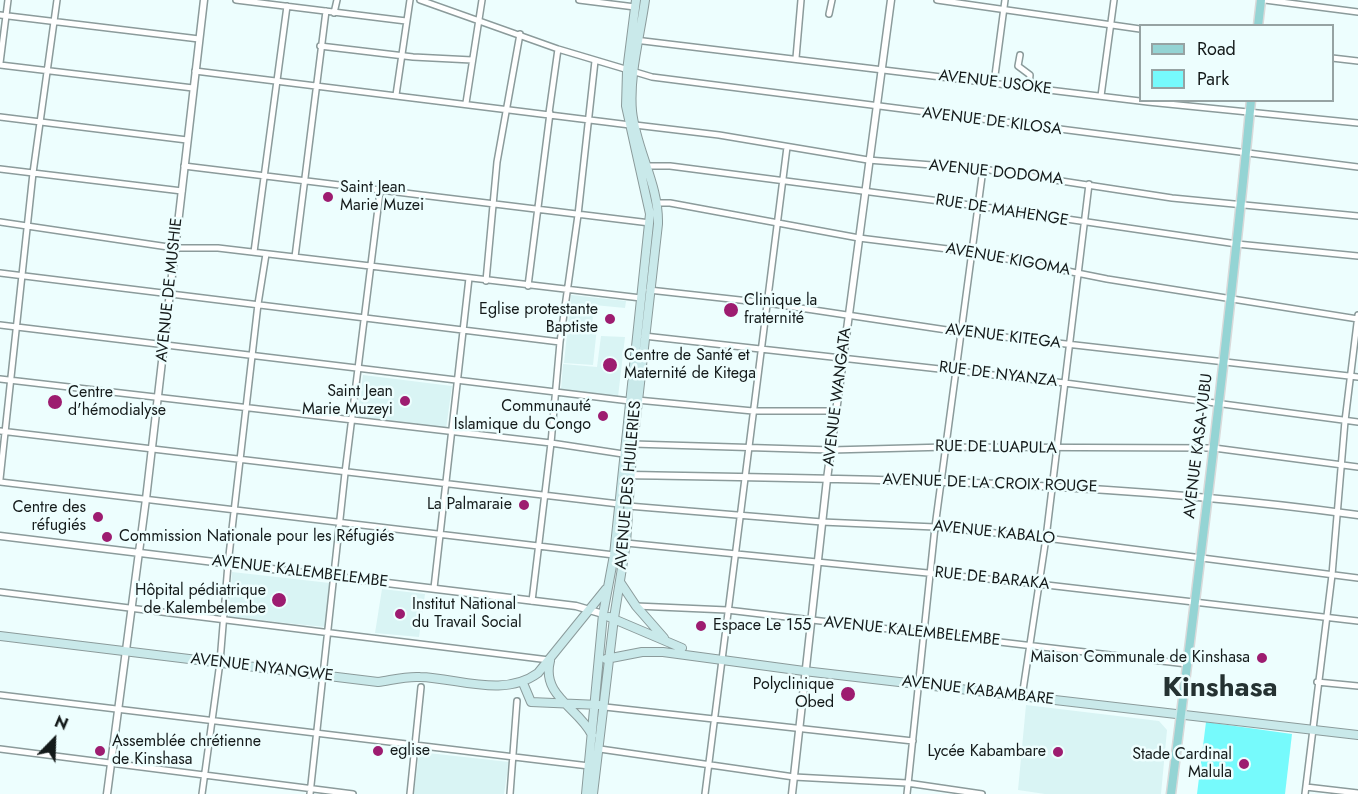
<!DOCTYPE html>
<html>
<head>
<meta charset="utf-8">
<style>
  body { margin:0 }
  #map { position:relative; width:1358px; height:794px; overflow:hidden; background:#edfefe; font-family:Jost,sans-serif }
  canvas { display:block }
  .legend { position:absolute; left:1139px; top:24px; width:195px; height:78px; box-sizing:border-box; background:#edfefe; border:2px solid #96a3a3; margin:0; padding:8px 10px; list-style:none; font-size:18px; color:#141a1a }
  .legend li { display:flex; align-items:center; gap:12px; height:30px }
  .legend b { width:30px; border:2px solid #96a3a3 }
  .north { position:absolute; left:24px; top:710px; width:60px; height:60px; -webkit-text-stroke:4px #edfefe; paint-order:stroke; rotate:23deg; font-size:16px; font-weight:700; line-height:24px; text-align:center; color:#141a1a }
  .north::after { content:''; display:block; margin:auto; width:21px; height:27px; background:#141a1a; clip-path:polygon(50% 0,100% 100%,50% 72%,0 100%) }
</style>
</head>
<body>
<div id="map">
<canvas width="1358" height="794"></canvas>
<ul class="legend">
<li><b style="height:8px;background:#94d4d4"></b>Road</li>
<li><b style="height:16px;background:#76fafc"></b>Park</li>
</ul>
<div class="north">N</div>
</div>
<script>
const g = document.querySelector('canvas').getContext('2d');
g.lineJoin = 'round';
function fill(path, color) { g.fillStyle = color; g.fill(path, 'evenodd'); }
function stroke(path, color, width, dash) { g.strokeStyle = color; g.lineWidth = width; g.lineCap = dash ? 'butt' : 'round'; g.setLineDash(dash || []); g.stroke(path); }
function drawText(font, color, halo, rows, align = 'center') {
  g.font = font + ' Jost,sans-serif'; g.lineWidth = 5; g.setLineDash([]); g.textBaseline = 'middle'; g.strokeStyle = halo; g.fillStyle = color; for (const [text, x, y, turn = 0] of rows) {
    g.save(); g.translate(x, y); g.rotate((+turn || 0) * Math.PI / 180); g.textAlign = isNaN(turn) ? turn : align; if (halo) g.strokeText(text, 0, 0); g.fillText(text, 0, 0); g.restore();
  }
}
fill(new Path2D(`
  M571,295L626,301L625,308L594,305L592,326L597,327L593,365L564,363Z
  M601,336L625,337L618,397L561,390L563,364L597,367Z
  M363,375L452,386L446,429L357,416Z
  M232,572L330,583L325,627L229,617Z
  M382,589L425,594L419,637L375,633Z
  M1026,705L1159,721L1167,730L1161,794H1045L1018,790Z
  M419,752L509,762L504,794H414Z`), '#d9f4f4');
fill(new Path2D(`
  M1206,722L1292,734L1285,794H1197Z`), '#76fafc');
const minor = new Path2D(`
  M236,0L406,21
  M420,0L558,49L652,77L1358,167
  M579,0L635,7
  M937,0L1140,29
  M1265,0L1358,12
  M334,13L337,0
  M829,14L832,0
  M0,15L199,39
  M635,40L1148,102L1358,123
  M320,46L413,57L472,60
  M1020,55L1018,66L1030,75L1029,87
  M796,58L801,0
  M1332,58L1358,61
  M0,63L8,0
  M0,65L193,88
  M195,71L630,125
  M994,83L1005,0
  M396,95L410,0
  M1101,96L1114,0
  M466,103L482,0
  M549,113L558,49
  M0,117L187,140
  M635,125L719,135L868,160L983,169L1172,198L1358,216
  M184,166L650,223
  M647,166H670L978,206L1237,244L1358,256
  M0,169L182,191
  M657,203H670L859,238L972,252L1107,279L1358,319
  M0,222L175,248H218L641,298
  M254,252L287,6
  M295,257L326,11
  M0,273L560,342
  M486,281L497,162L520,34
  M528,286L550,113
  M649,290L767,303L960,332L1358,377
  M0,325L630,401
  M644,336L1065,383L1358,422
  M0,379L551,443L623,454
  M637,400L753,411H836
  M0,431L619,504
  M633,444L831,450L947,447L1214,448L1358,467
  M0,479L33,173L57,0
  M0,482L614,555
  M628,506L822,522L935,527L1046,538L1358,578
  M626,543L1038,584L1358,621
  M434,588L469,278
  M0,592L549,660
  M532,601L551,443L560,342L578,215L595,61
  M636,606L727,610L1187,664
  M1317,682L1358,686
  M0,695L589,766
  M1022,697L1046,538L1089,184
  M605,707L913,741
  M0,749L353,794
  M600,749L794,777L907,783L982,794
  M1306,787L1358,793
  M202,794L220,662L228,564L258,304L266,254
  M310,794L345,473L380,192
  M410,794L421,687
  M510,794L517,701
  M705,794L787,147
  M907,794L935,527L983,169
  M1305,794L1332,575L1345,421L1358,315`);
const tertiary = new Path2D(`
  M628,475C874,479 1114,481 1358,515
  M0,536L576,606L603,614
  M107,794L146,499L204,0
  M792,794L827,479L891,0`);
const secondary = new Path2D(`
  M620,582L636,606L664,638
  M609,617L682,648
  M0,636L378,682C392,680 406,676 420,677C458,678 504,698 538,673L606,589
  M606,659L642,652H663L804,671L1358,735
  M550,661C541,696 579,708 592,735
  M523,683L531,702L599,705
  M586,794L603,614L614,555L650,214L626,106L627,71L636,0
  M593,794L614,618L626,543L632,454L658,224C659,184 636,150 632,111C629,75 640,36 645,0`);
const primary = new Path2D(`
  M1258,26L1261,0
  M1171,794C1200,563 1229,332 1251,100`);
stroke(minor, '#8b9b9b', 8);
stroke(tertiary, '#8b9b9b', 9);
stroke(secondary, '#8b9b9b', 10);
stroke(primary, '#d9dada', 11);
stroke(minor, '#fff', 5);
stroke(tertiary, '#fff', 6);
stroke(secondary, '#c9e9ea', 8);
stroke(primary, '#94d4d4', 8);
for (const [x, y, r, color] of [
  [328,197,6,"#9d1c70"],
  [731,310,8,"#9d1c70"],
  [610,319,6,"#9d1c70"],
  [610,365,8,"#9d1c70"],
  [405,401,6,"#9d1c70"],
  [55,402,8,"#9d1c70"],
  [603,416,6,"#9d1c70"],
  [524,505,6,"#9d1c70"],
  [98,517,6,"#9d1c70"],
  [107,537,6,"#9d1c70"],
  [279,600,8,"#9d1c70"],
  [400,614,6,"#9d1c70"],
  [701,626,6,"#9d1c70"],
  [1262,658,6,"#9d1c70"],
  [848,694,8,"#9d1c70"],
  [100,751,6,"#9d1c70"],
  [378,751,6,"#9d1c70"],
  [1058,752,6,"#9d1c70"],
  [1244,764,6,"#9d1c70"]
]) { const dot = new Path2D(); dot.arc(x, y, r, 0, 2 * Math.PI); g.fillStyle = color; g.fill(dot); stroke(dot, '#edfefe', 2); }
drawText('16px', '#141a1a', '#edfefe', [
  ["AVENUE USOKE",995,83,7],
  ["AVENUE DE KILOSA",992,122,7],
  ["AVENUE DODOMA",996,173,6],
  ["RUE DE MAHENGE",1002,211,9],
  ["AVENUE KIGOMA",1008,260,10],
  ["AVENUE DE MUSHIE",170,290,-84],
  ["AVENUE KITEGA",1003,337,7],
  ["RUE DE NYANZA",998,375,7],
  ["AVENUE WANGATA",838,397,-83],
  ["AVENUE KASA-VUBU",1199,446,-83],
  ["RUE DE LUAPULA",996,448,1],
  ["AVENUE DE LA CROIX ROUGE",990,484,2],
  ["AVENUE DES HUILERIES",629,485,-85],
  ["AVENUE KABALO",994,533,6],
  ["AVENUE KALEMBELEMBE",300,572,7],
  ["RUE DE BARAKA",992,579,6],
  ["AVENUE KALEMBELEMBE",912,632,6],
  ["AVENUE NYANGWE",262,668,7],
  ["AVENUE KABAMBARE",978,691,7]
]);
drawText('16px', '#141a1a', '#edfefe', [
  ["Saint Jean",340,188,"left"],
  ["Marie Muzei",340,206,"left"],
  ["Clinique la",744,301,"left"],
  ["fraternité",744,319,"left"],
  ["Eglise protestante",598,310],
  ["Baptiste",598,328],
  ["Centre de Santé et",624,356,"left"],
  ["Maternité de Kitega",624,374,"left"],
  ["Saint Jean",393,392],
  ["Marie Muzeyi",393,410],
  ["Centre",68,393,"left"],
  ["d'hémodialyse",68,411,"left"],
  ["Communauté",591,407],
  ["Islamique du Congo",591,425],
  ["La Palmaraie",512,505],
  ["Centre des",86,508],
  ["réfugiés",86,526],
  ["Commission Nationale pour les Réfugiés",119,537,"left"],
  ["Hôpital pédiatrique",266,591],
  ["de Kalembelembe",266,609],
  ["Institut National",412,605,"left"],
  ["du Travail Social",412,623,"left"],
  ["Espace Le 155",713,626,"left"],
  ["Maison Communale de Kinshasa",1250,658],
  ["Polyclinique",834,685],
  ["Obed",834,703],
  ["Assemblée chrétienne",112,742,"left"],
  ["de Kinshasa",112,760,"left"],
  ["eglise",390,751,"left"],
  ["Lycée Kabambare",1046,752],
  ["Stade Cardinal",1232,755],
  ["Malula",1232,773]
], 'right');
drawText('bold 28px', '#253232', '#edfefe', [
  ["Kinshasa",1220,689]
]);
</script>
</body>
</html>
